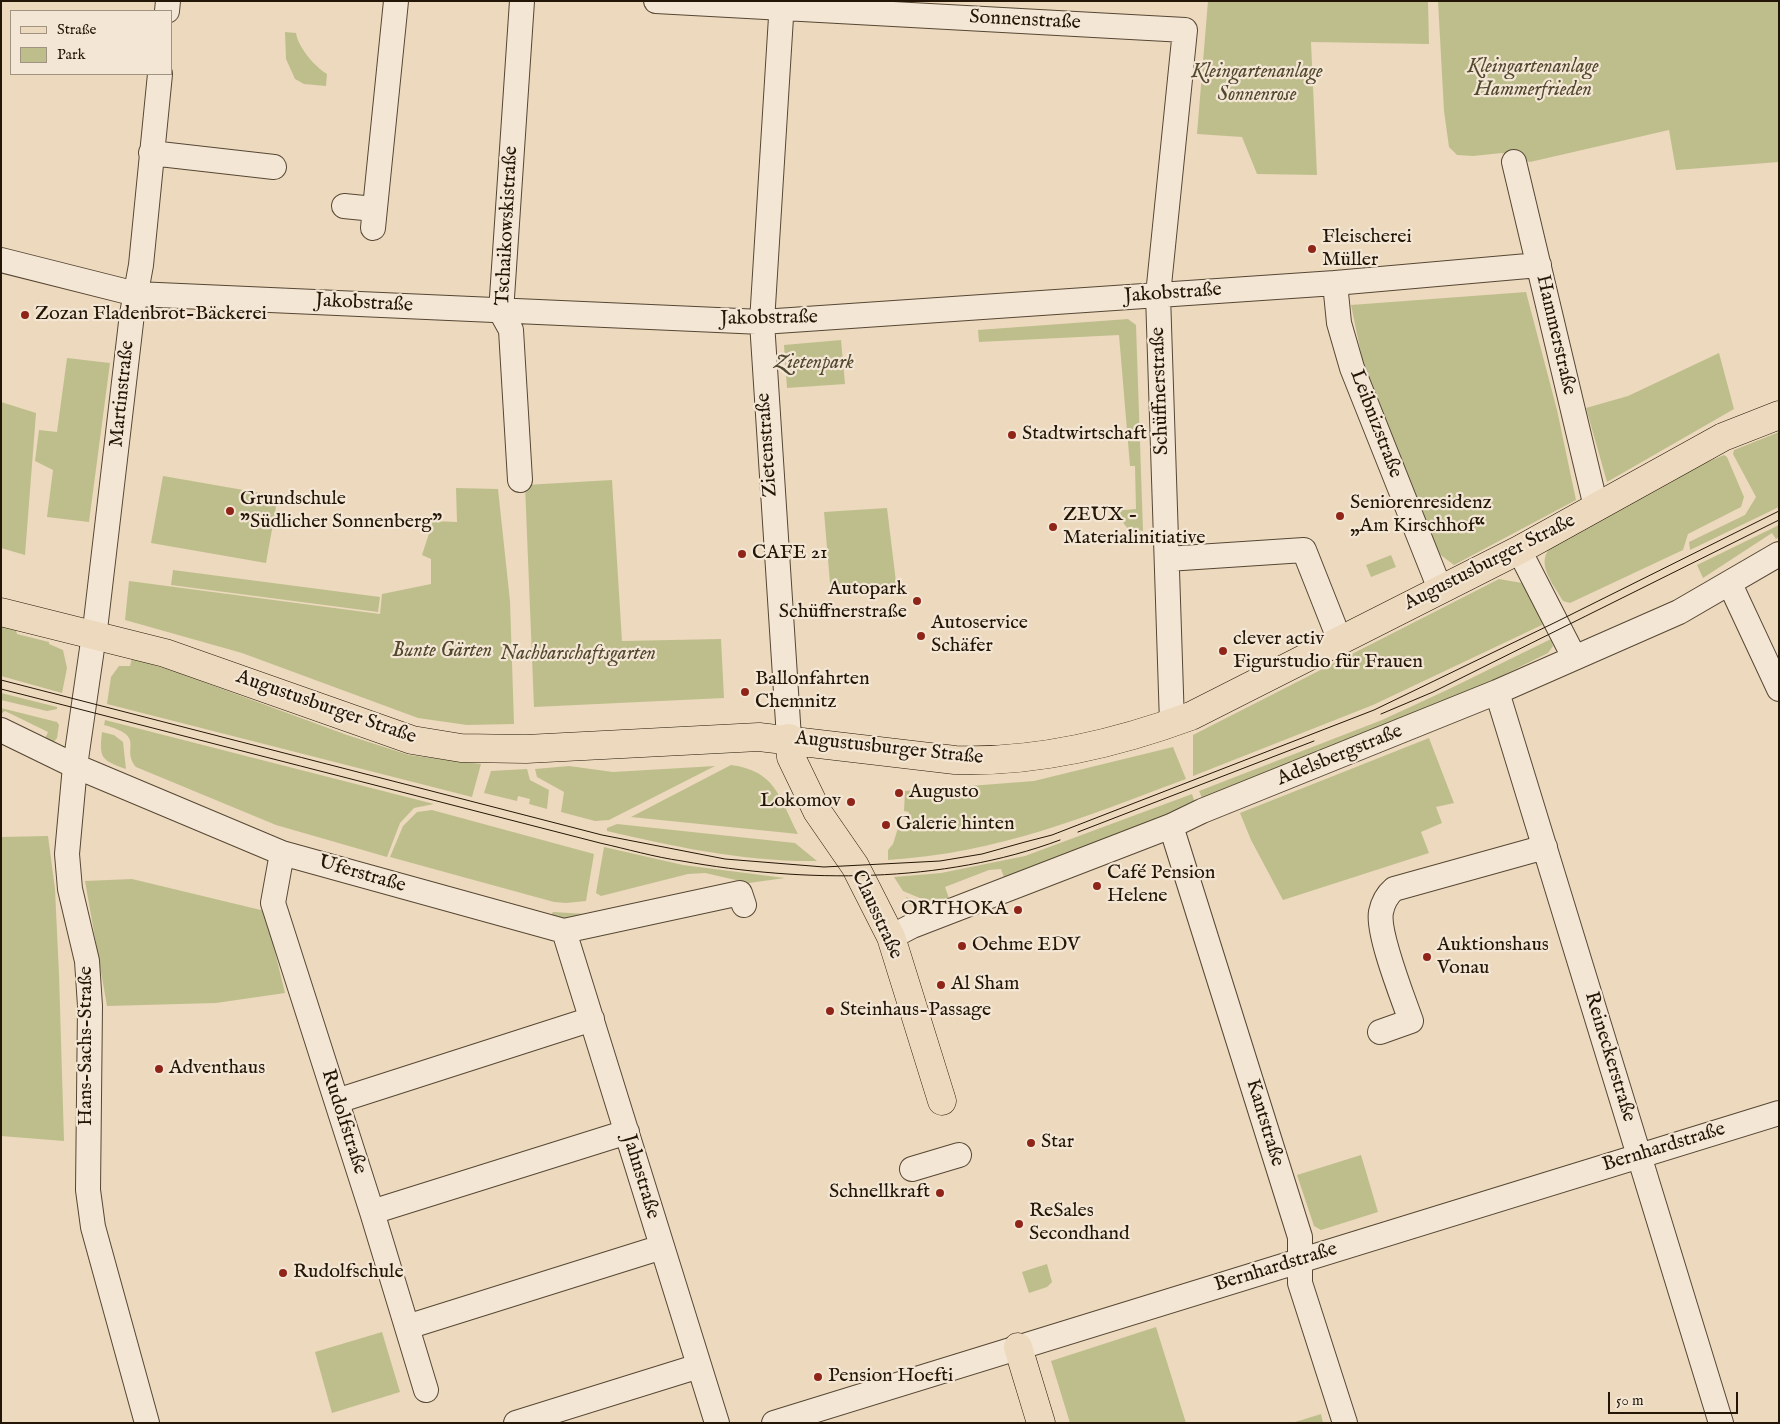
<!DOCTYPE html>
<html>
<head>
<meta charset="utf-8">
<style>
  body { margin:0 }
  #map { position:relative; width:1780px; height:1424px; overflow:hidden; background:#edd9bd; font-family:"IM FELL English",serif }
  canvas { display:block }
  .frame { position:absolute; inset:0; border:2px solid #241606; pointer-events:none }
  .legend { position:absolute; left:10px; top:10px; width:162px; height:65px; box-sizing:border-box; background:#f3e6d4; border:1px solid #a09382; margin:0; padding:6px 9px; list-style:none; font-size:15px; color:#241606 }
  .legend li { display:flex; align-items:center; gap:10px; height:25px }
  .legend b { width:25px; border:1px solid #a09382 }
  .scale { position:absolute; left:1608px; top:1392px; width:130px; height:22px; box-sizing:border-box; border:2px solid #241606; border-top:0; padding-left:6px; font-size:15px; line-height:18px; white-space:nowrap; color:#241606; -webkit-text-stroke:4px #f3e6d4; paint-order:stroke }
</style>
</head>
<body>
<div id="map">
<canvas width="1780" height="1424"></canvas>
<div class="frame"></div>
<ul class="legend">
<li><b style="height:6px;background:#edd9bd"></b>Straße</li>
<li><b style="height:14px;background:#bebe8d"></b>Park</li>
</ul>
<div class="scale">50 m</div>
</div>
<script>
const g = document.querySelector('canvas').getContext('2d');
g.lineJoin = 'round';
function fill(path, color) { g.fillStyle = color; g.fill(path, 'evenodd'); }
function stroke(path, color, width, dash) { g.strokeStyle = color; g.lineWidth = width; g.lineCap = dash ? 'butt' : 'round'; g.setLineDash(dash || []); g.stroke(path); }
function drawText(font, color, halo, rows, align = 'center') {
  g.font = font + ' "IM FELL English",serif'; g.lineWidth = 4.5; g.setLineDash([]); g.textBaseline = 'middle'; g.strokeStyle = halo; g.fillStyle = color; for (const [text, x, y, turn = 0] of rows) {
    g.save(); g.translate(x, y); g.rotate((+turn || 0) * Math.PI / 180); g.textAlign = isNaN(turn) ? turn : align; if (halo) g.strokeText(text, 0, 0); g.fillText(text, 0, 0); g.restore();
  }
}
fill(new Path2D(`
  M1208,1H1428L1429,44L1311,42L1317,175L1257,174L1242,137L1197,134Z
  M1438,1H1779V162L1676,170L1669,130L1530,162L1502,153L1473,156L1457,155L1449,147L1444,111Z
  M285,32L296,33C298,47 315,67 327,74L326,86L304,84L295,79L286,59Z
  M1526,292L1557,410L1576,500L1454,565L1438,553L1364,368L1351,305Z
  M1128,319L1136,325L1143,531L1128,529L1114,511L1136,509L1135,466H1130L1119,335L979,342L978,330Z
  M841,340L845,384L787,388L784,345Z
  M1719,353L1734,409L1607,482L1586,408L1628,396Z
  M67,358L110,363L89,522L47,517L53,470L35,461L39,430L57,432Z
  M1,402L36,413L25,555L1,548Z
  M1779,432V507L1690,550L1689,542L1745,515L1756,497L1733,454L1734,450Z
  M1724,455L1727,457L1744,497L1741,507L1688,534L1683,550L1570,603L1563,601C1555,586 1536,566 1549,549L1611,514L1705,463Z
  M163,476L278,496L266,563L151,543Z
  M612,480L622,641L721,639L724,698L534,707L525,485Z
  M456,488L498,489L510,601L514,724L467,725L418,718L242,653L125,620L129,581L380,614L382,594L431,584V559L422,555L433,521L457,522Z
  M887,508L897,590L831,595L824,512Z
  M1779,525V537L1776,539L1772,533L1703,578L1697,565Z
  M1391,555L1396,567L1371,577L1366,565Z
  M173,570L380,597L378,612L171,585Z
  M1499,579L1522,583L1544,624L1373,705L1193,776V735Z
  M1,622L15,626L17,634L49,642V644L63,650L67,668L62,693L1,676Z
  M1551,639L1553,646L1548,653L1483,685L1203,800L1199,791L1382,720L1447,690Z
  M132,658L176,672L347,735L409,755L481,764L472,797L107,704L111,677L119,666H130Z
  M1,693L57,707V709L47,711L1,700Z
  M1,708L57,722L59,725L57,738L53,743H43L48,732L5,711L1,714Z
  M105,720L434,804L414,808L400,823L387,857L276,825L136,767C120,747 148,737 104,725Z
  M102,732L114,735L123,742L126,769C101,760 99,758 102,732Z
  M1429,738L1454,803L1436,807L1442,823L1421,832L1429,853L1283,900L1251,840L1240,813Z
  M1173,747L1186,779C1084,817 999,853 888,860V850L893,844L898,828L906,829L909,812L904,811L905,791L1034,781Z
  M731,765C776,771 779,797 798,834L631,817Z
  M569,766L613,772L715,766L609,820L595,821L561,812L564,792L537,777L535,769Z
  M527,769L530,780L549,790L547,809L529,804L530,799L518,796L517,801L484,793L491,771Z
  M1192,794L1195,803L1005,880L1001,869L989,870L945,887L950,901L939,906L903,891L894,877L941,873L1025,856Z
  M432,810L594,854L586,901L566,903L554,902L390,857L403,826L417,812Z
  M617,824L795,843L817,861C745,862 676,847 607,831V828Z
  M48,836L55,889L59,974L64,1141L1,1136V837Z
  M604,847L683,865L785,878L749,883L705,873L688,874L601,896L596,893Z
  M132,879L265,911L285,993L216,1003L107,1006L85,881Z
  M906,897L935,908L917,916Z
  M553,912L587,914L583,922L550,917Z
  M1361,1155L1378,1212L1321,1230L1314,1226L1297,1175Z
  M1047,1264L1052,1282L1047,1287L1029,1293L1022,1272Z
  M1156,1327L1186,1423H1070L1051,1361Z
  M382,1332L400,1392L332,1413L315,1352Z
  M1321,1414L1323,1423H1292Z`), '#bebe8d');
const minor = new Path2D(`
  M656,1L1185,30L1158,295L1172,723
  M782,1L762,322L789,738
  M167,11L168,1
  M151,153L274,167
  M1514,162L1596,507
  M344,206L374,209
  M373,228L396,1
  M1,260L136,294L762,322L1335,283L1539,265
  M1335,283L1339,323L1352,368L1440,589
  M520,480L511,330L501,312L522,1
  M1519,550L1574,657
  M1167,559L1304,550L1340,641
  M1730,584L1779,689
  M1497,692L1721,1423
  M1,730L75,766L282,853L564,931L740,893L744,905
  M1171,826L1300,1237V1283L1345,1423
  M282,853L273,903L372,1212L426,1390
  M564,931L717,1423
  M891,937L912,926L1171,826L1202,811L1497,692L1679,612L1779,554
  M1380,1032L1411,1021C1403,998 1377,933 1381,912C1383,902 1387,895 1394,889L1545,847
  M337,1101L592,1019
  M912,1169L959,1155
  M372,1212L627,1132
  M407,1327L662,1247
  M147,1423L93,1227L88,1190L90,1006L87,961L70,889L67,854L75,766L96,621L132,314L141,265L160,74
  M516,1423L699,1366
  M774,1423L1779,1113`);
const major = new Path2D(`
  M1,612L165,653L412,740L461,748L526,749L759,737L955,760C1036,763 1115,744 1191,716L1519,550L1723,437L1779,415
  M789,738L791,757L817,811L855,866L891,937L942,1101
  M1018,1347L1041,1423`);
stroke(minor, '#564734', 26);
stroke(major, '#241606', 29);
stroke(minor, '#f3e6d4', 24);
stroke(major, '#edd9bd', 28);
stroke(new Path2D(`
  M1,680L602,835L725,859L824,867L940,861L982,854L1025,842L1052,835L1374,710L1556,622L1779,511
  M1,689L600,843C627,849 654,857 682,861C804,883 942,884 1060,840
  M1381,714L1433,692L1779,520
  M1078,832L1314,741`), '#241606', 1);
for (const [x, y, r, color] of [
  [1312,249,5,"#8f2418"],
  [25,315,5,"#8f2418"],
  [1012,435,5,"#8f2418"],
  [230,511,5,"#8f2418"],
  [1340,516,5,"#8f2418"],
  [1053,527,5,"#8f2418"],
  [742,554,5,"#8f2418"],
  [917,601,5,"#8f2418"],
  [921,636,5,"#8f2418"],
  [1223,651,5,"#8f2418"],
  [745,692,5,"#8f2418"],
  [899,793,5,"#8f2418"],
  [851,802,5,"#8f2418"],
  [886,825,5,"#8f2418"],
  [1097,886,5,"#8f2418"],
  [1018,910,5,"#8f2418"],
  [962,946,5,"#8f2418"],
  [1427,957,5,"#8f2418"],
  [941,985,5,"#8f2418"],
  [830,1011,5,"#8f2418"],
  [159,1069,5,"#8f2418"],
  [1031,1143,5,"#8f2418"],
  [940,1193,5,"#8f2418"],
  [1019,1224,5,"#8f2418"],
  [283,1273,5,"#8f2418"],
  [818,1377,5,"#8f2418"]
]) { const dot = new Path2D(); dot.arc(x, y, r, 0, 2 * Math.PI); g.fillStyle = color; g.fill(dot); stroke(dot, '#f3e6d4', 2); }
drawText('20px', '#241606', '#f3e6d4', [
  ["Sonnenstraße",1025,21,3],
  ["Tschaikowskistraße",508,226,-87],
  ["Jakobstraße",1173,294,-4],
  ["Jakobstraße",364,304,3],
  ["Jakobstraße",769,319,-1],
  ["Hammerstraße",1555,335,77],
  ["Schüffnerstraße",1161,391,-92],
  ["Martinstraße",123,394,-84],
  ["Leibnizstraße",1375,424,69],
  ["Zietenstraße",768,445,-94],
  ["Augustusburger Straße",1490,563,-27],
  ["Augustusburger Straße",326,708,19],
  ["Augustusburger Straße",889,749,6],
  ["Adelsbergstraße",1340,756,-22],
  ["Uferstraße",362,875,16],
  ["Clausstraße",876,915,65],
  ["Hans-Sachs-Straße",87,1046,-90],
  ["Reineckerstraße",1609,1057,73],
  ["Rudolfstraße",343,1122,72],
  ["Kantstraße",1264,1123,73],
  ["Bernhardstraße",1664,1148,-17],
  ["Jahnstraße",640,1177,73],
  ["Bernhardstraße",1276,1268,-17]
]);
drawText('italic 20px', '#52482e', '#f3e6d4', [
  ["Kleingartenanlage",1533,68],
  ["Hammerfrieden",1533,91],
  ["Kleingartenanlage",1257,73],
  ["Sonnenrose",1257,96],
  ["Zietenpark",814,364],
  ["Bunte Gärten",442,652],
  ["Nachbarschaftsgarten",578,655]
]);
drawText('20px', '#241606', '#f3e6d4', [
  ["Fleischerei",1322,238],
  ["Müller",1322,261],
  ["Zozan Fladenbrot-Bäckerei",35,315],
  ["Stadtwirtschaft",1022,435],
  ["Grundschule",240,500],
  ["\"Südlicher Sonnenberg\"",240,523],
  ["Seniorenresidenz",1350,504],
  ["„Am Kirschhof“",1350,527],
  ["ZEUX -",1063,516],
  ["Materialinitiative",1063,539],
  ["CAFE 21",752,554],
  ["Autopark",907,590,"right"],
  ["Schüffnerstraße",907,613,"right"],
  ["Autoservice",931,624],
  ["Schäfer",931,647],
  ["clever activ",1233,640],
  ["Figurstudio für Frauen",1233,663],
  ["Ballonfahrten",755,680],
  ["Chemnitz",755,703],
  ["Augusto",909,793],
  ["Lokomov",841,802,"right"],
  ["Galerie hinten",896,825],
  ["Café Pension",1107,874],
  ["Helene",1107,897],
  ["ORTHOKA",1008,910,"right"],
  ["Oehme EDV",972,946],
  ["Auktionshaus",1437,946],
  ["Vonau",1437,969],
  ["Al Sham",951,985],
  ["Steinhaus-Passage",840,1011],
  ["Adventhaus",169,1069],
  ["Star",1041,1143],
  ["Schnellkraft",930,1193,"right"],
  ["ReSales",1029,1212],
  ["Secondhand",1029,1235],
  ["Rudolfschule",293,1273],
  ["Pension Hoefti",828,1377]
], 'left');
</script>
</body>
</html>
